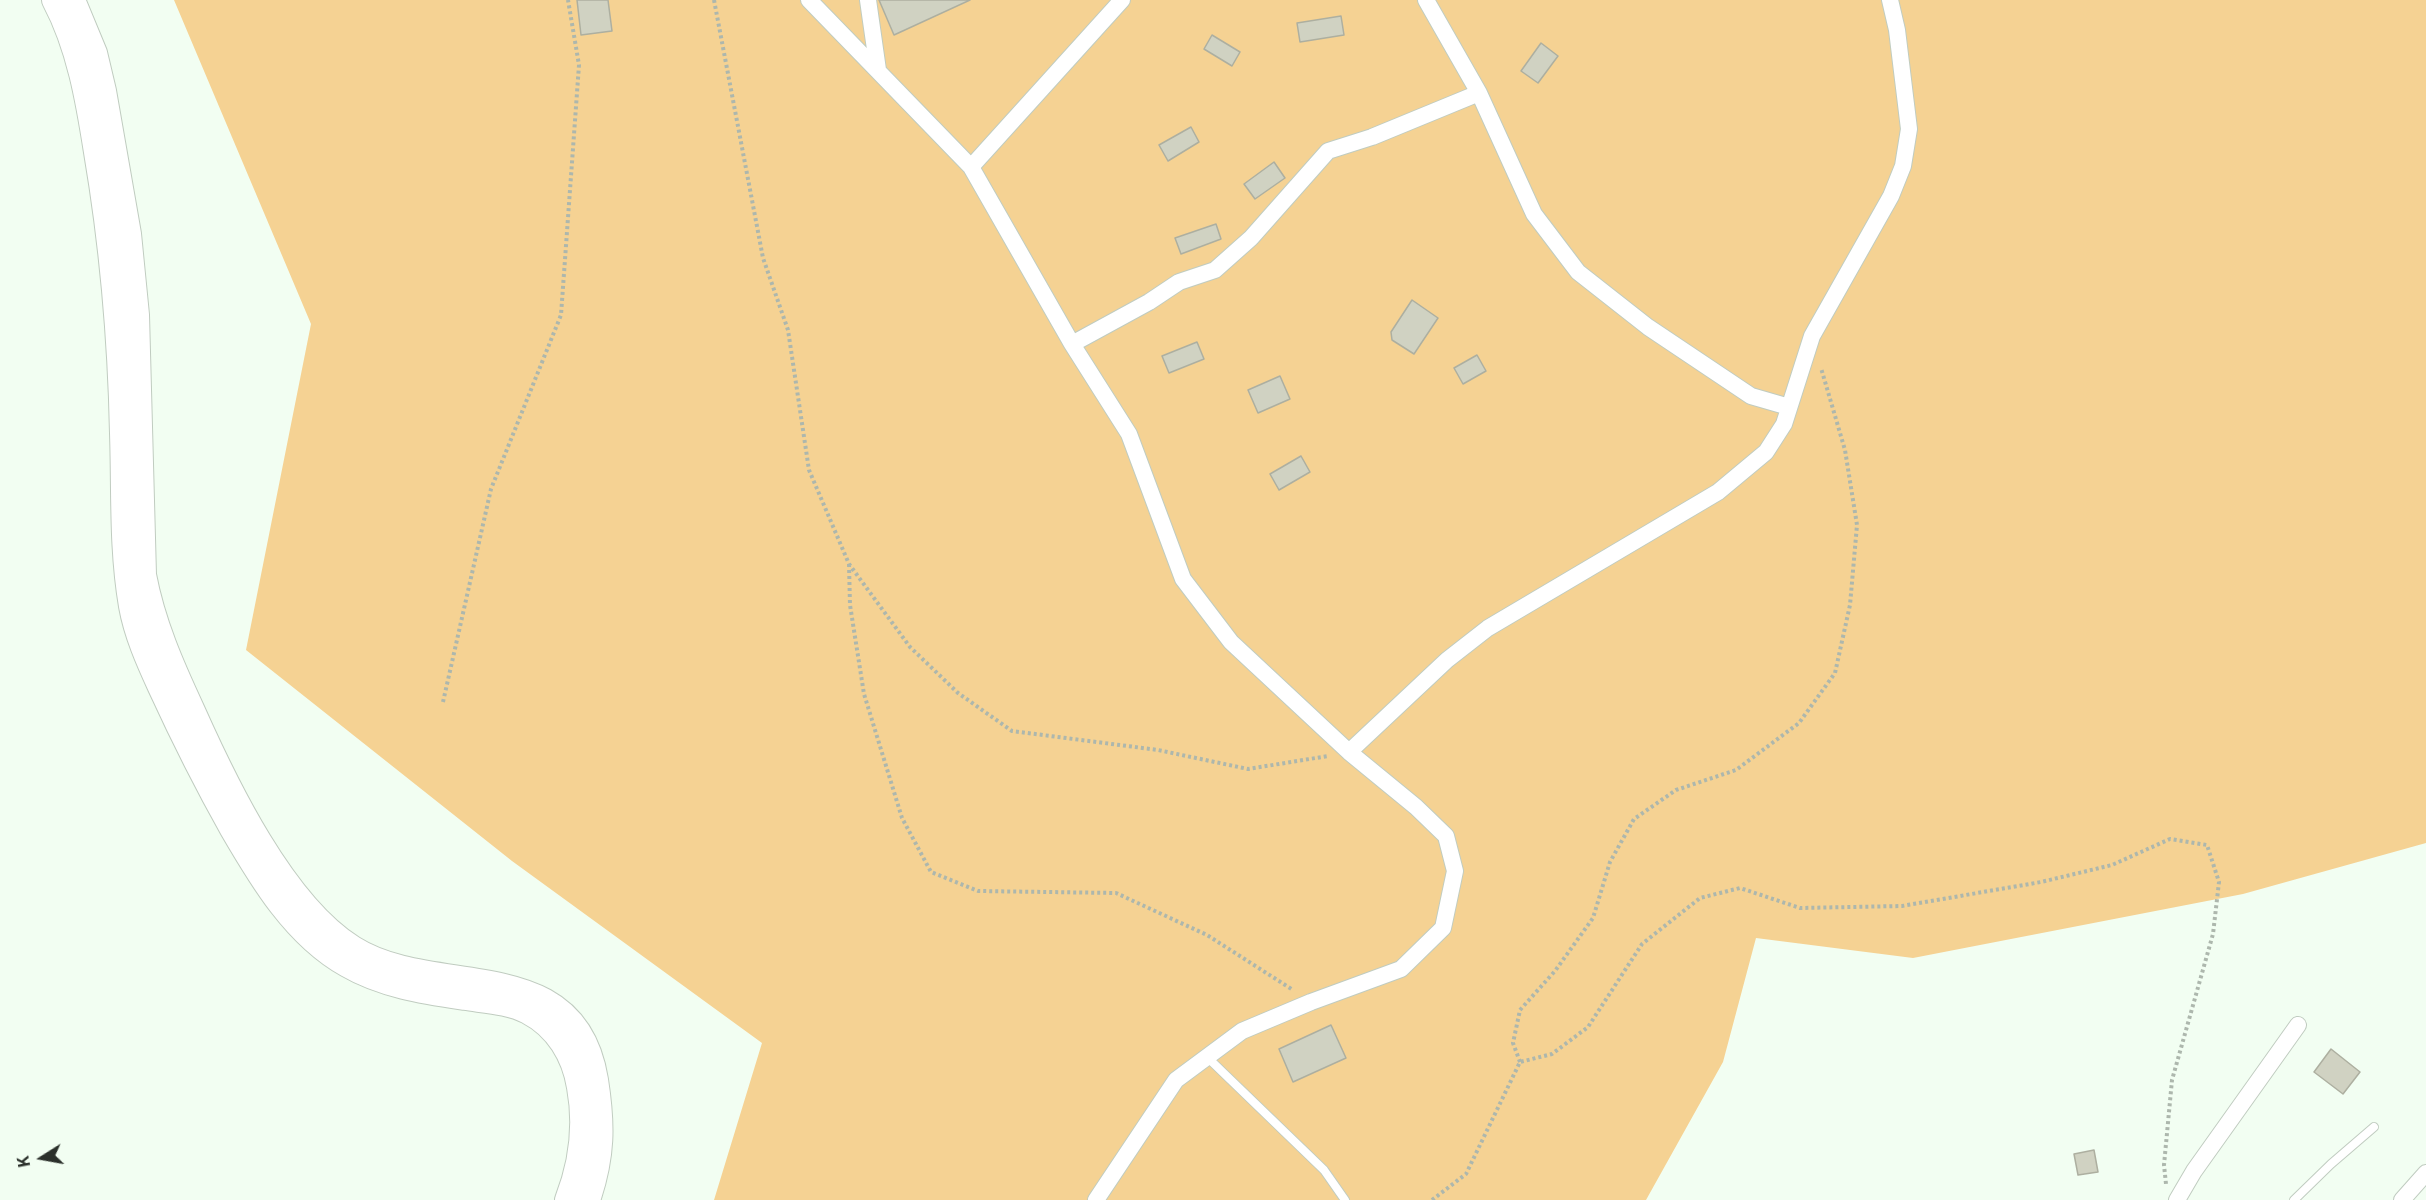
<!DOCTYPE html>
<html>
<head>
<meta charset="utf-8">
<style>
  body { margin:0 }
  #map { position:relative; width:2426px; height:1200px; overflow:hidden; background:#f2fef2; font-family:"Public Sans",sans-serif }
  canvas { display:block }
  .north { position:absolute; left:12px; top:1128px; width:60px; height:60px; -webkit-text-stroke:4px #f2fef2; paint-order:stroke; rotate:259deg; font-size:16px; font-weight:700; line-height:24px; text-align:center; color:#2b302b }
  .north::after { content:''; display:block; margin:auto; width:21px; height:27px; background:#2b302b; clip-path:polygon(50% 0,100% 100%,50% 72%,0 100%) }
</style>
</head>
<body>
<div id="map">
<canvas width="2426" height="1200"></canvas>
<div class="north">K</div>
</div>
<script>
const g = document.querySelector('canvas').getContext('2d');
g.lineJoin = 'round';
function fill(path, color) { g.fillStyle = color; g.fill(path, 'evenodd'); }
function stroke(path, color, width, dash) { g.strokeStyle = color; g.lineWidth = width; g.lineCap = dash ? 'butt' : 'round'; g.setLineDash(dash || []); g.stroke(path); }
fill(new Path2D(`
  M174,0H2426V843L2243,894L1913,958L1756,938L1723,1062L1646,1200H714L762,1043L512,861L246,650L311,324Z`), '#f5d293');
const building = new Path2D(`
  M577,0H608L612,31L581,35Z
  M879,0H970L894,35Z
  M1341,16L1344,35L1300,42L1297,23Z
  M1212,35L1240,52L1232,66L1204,49Z
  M1541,43L1558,56L1538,83L1521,71Z
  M1191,127L1199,142L1168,161L1159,145Z
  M1274,162L1285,178L1255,199L1244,184Z
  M1216,224L1221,239L1181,254L1175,238Z
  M1412,300L1438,318L1414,354L1392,340L1391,332Z
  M1197,342L1204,359L1169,373L1162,356Z
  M1477,355L1486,371L1463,384L1454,368Z
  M1280,376L1290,399L1258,413L1248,390Z
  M1301,456L1310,472L1279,490L1270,474Z
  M1331,1025L1346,1058L1293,1082L1279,1049Z
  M2331,1049L2360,1072L2343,1094L2314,1072Z
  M2094,1150L2098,1172L2078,1175L2074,1154Z`);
fill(building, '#d0d2c2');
stroke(building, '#adafa0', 1.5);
const service = new Path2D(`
  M1207,1057L1324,1170L1345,1200
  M2294,1200L2331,1164L2374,1127`);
const minor = new Path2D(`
  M809,0L971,167L1072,344L1129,434L1183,579L1231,642L1349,752L1416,807L1446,836L1455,871L1443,928L1401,969L1311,1002L1242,1031L1176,1080L1096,1200
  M868,0L878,70
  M1426,0L1479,93L1534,214L1578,272L1648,327L1751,396L1789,407
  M971,167L1122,0
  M1072,344L1149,302L1179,282L1215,270L1251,238L1328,151L1372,137L1479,93
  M1349,752L1447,660L1488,628L1718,492L1766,452L1784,424L1812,336L1891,196L1903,166L1909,129L1897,30L1890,0
  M2177,1200L2194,1171L2298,1025
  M2402,1200L2426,1173`);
const secondary = new Path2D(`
  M54,0C79,47 88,101 96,152C112,246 120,338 122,433C124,491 121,548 131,606C136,634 148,661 160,687C182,735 206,783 232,829C261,879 295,936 347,965C383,986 425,992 465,998C485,1001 510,1002 528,1012C557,1027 574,1056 579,1087C586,1125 581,1164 567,1200
  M73,0L95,53L104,91L129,234L137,315L144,575C153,623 172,666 193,711C226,785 283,904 353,948C435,1000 575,949 596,1080C603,1125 603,1156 588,1200`);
stroke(service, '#c0ccc0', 10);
stroke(minor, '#c0ccc0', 18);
stroke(secondary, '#c0ccc0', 26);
stroke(new Path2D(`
  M714,0L763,258L788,330L809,470L849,564L910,647L958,693L1012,731L1158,750L1248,769L1328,756
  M849,564L850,605L864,694L902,818L931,872L978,891L1116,893L1207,935L1293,990
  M443,702L491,489L561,315L579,65L568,0
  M1520,1062L1513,1043L1520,1010L1555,971L1593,918L1610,862L1634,819L1676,790L1736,770L1799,723L1835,673L1850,605L1857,525L1845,450L1821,368
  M1432,1200L1466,1174L1520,1062L1552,1054L1588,1027L1642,944L1700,898L1740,888L1800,908L1902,906L2041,882L2112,865L2170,839L2207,845L2219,882L2213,934L2172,1080L2164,1165L2166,1184`), '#adb7ad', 4, [3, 3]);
stroke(service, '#fff', 8);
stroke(minor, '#fff', 16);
stroke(secondary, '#fff', 24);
</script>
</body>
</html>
